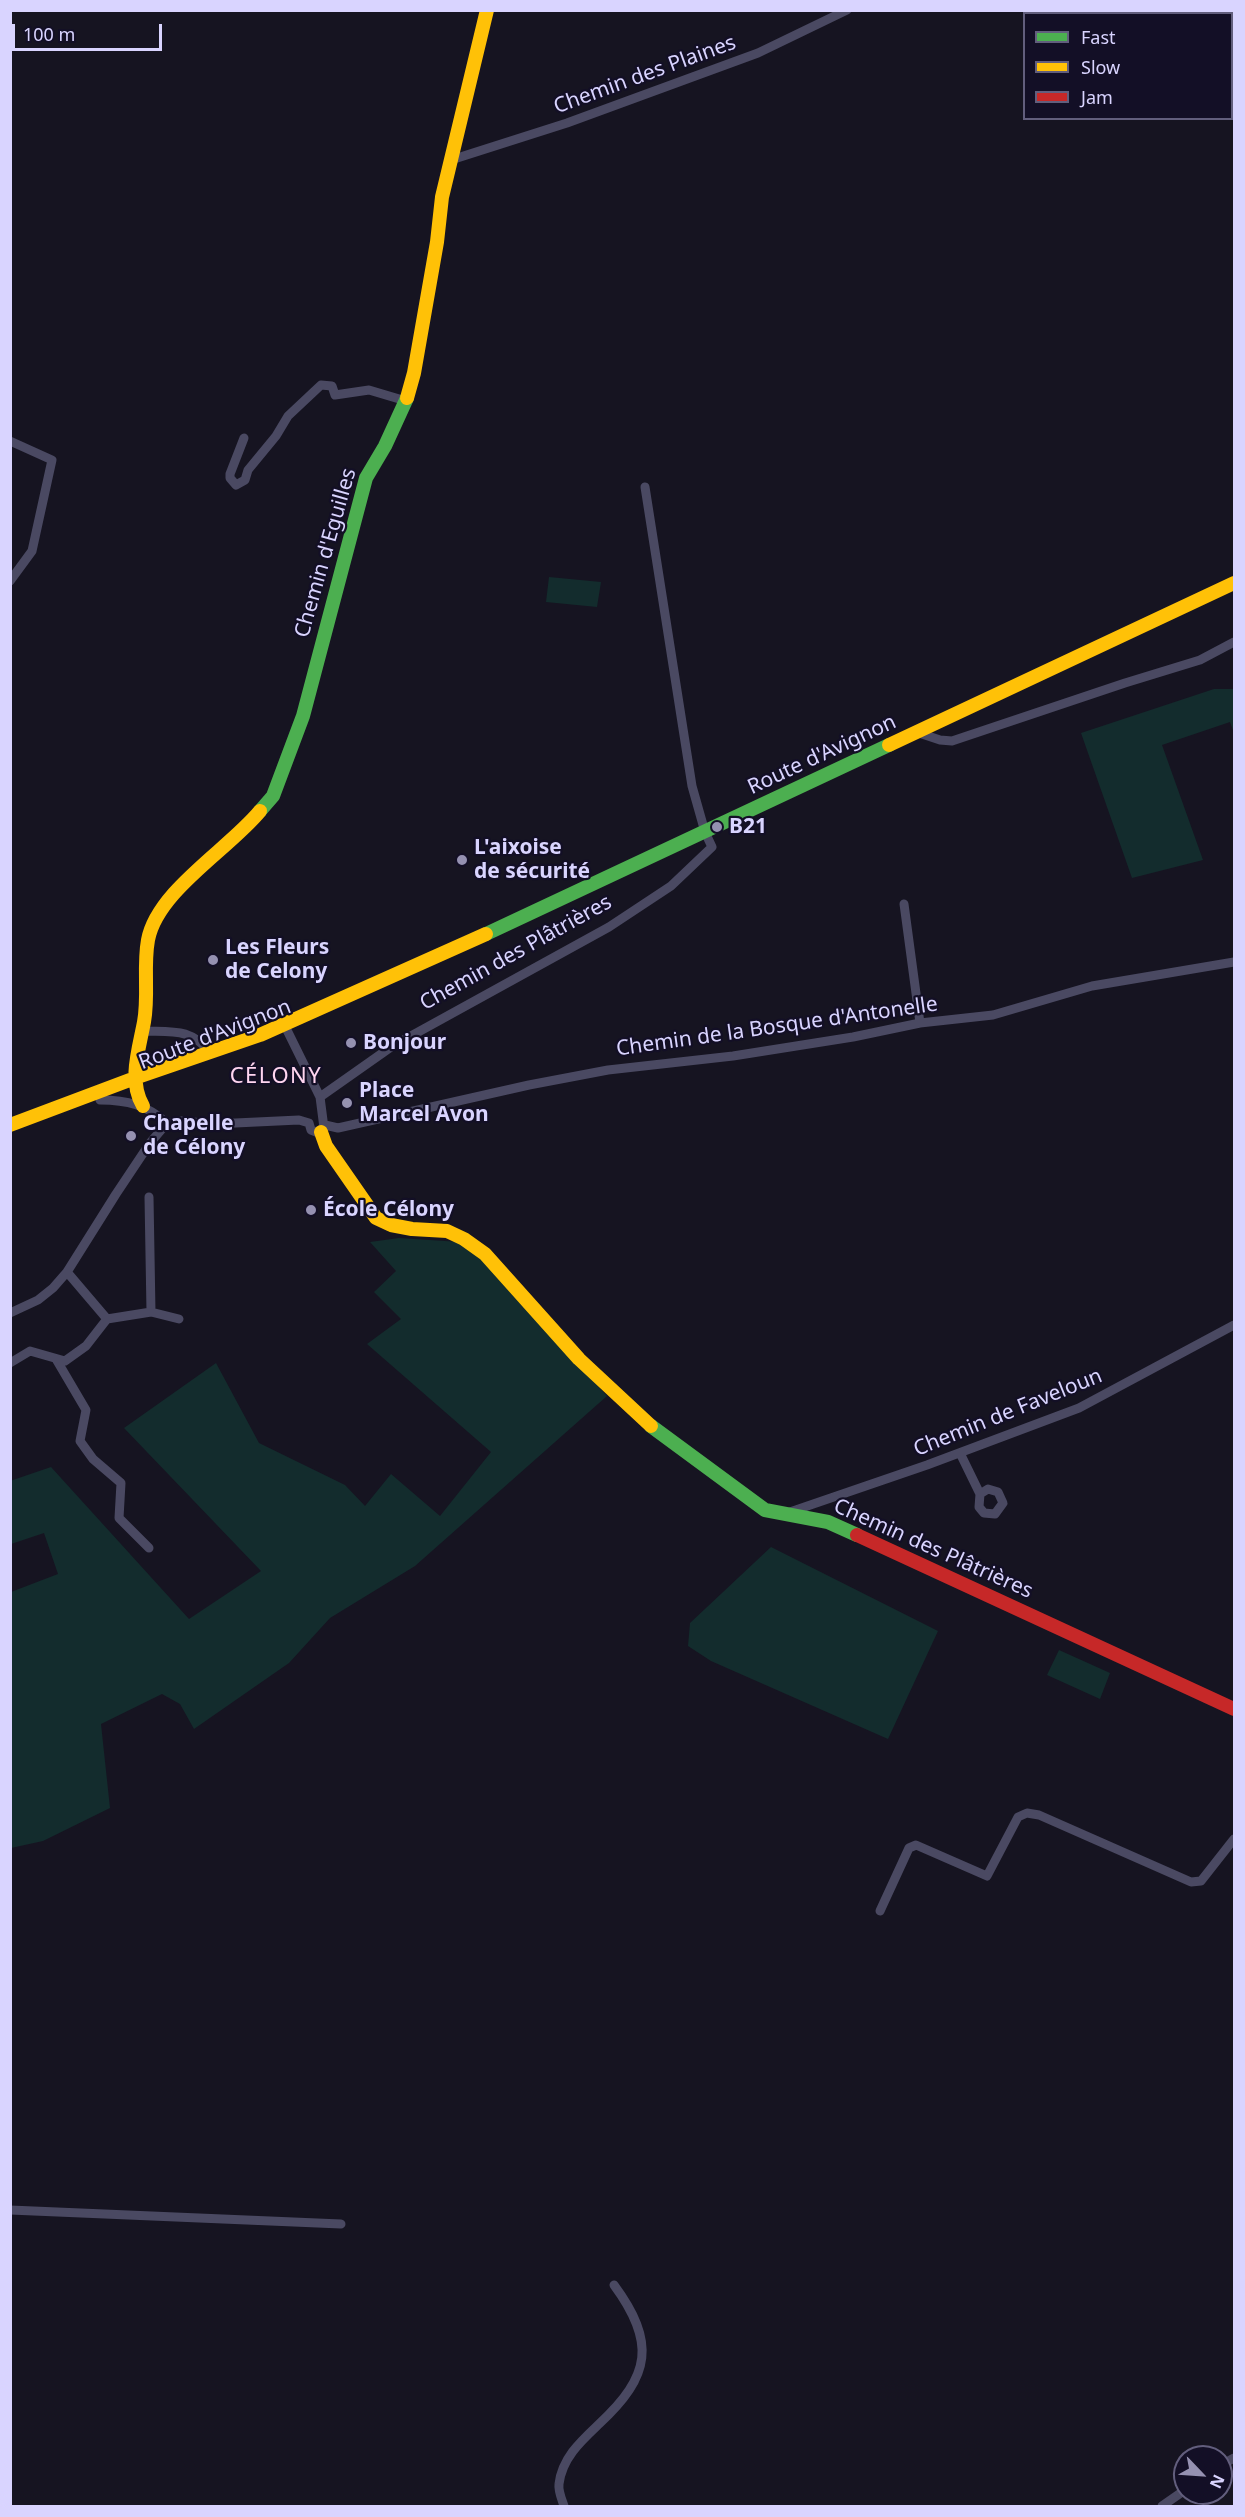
<!DOCTYPE html>
<html>
<head>
<meta charset="utf-8">
<style>
  body { margin:0 }
  #map { position:relative; width:1245px; height:2517px; overflow:hidden; background:#161421; font-family:"Noto Sans",sans-serif }
  canvas { display:block }
  .frame { position:absolute; inset:0; border:12px solid #d9d4ff; pointer-events:none }
  .legend { position:absolute; left:1023px; top:12px; width:210px; height:108px; box-sizing:border-box; background:#130f26; border:2px solid #625e7d; margin:0; padding:8px 10px; list-style:none; font-size:18px; color:#d9d4ff }
  .legend li { display:flex; align-items:center; gap:12px; height:30px }
  .legend b { width:30px; border:2px solid #625e7d }
  .north { position:absolute; left:1173px; top:2445px; width:60px; height:60px; box-sizing:border-box; background:#130f26; border:2px solid #625e7d; border-radius:50%; rotate:115deg; font-size:16px; font-weight:700; line-height:24px; text-align:center; color:#d9d4ff }
  .north::after { content:''; display:block; margin:auto; width:21px; height:27px; background:#9591b1; clip-path:polygon(50% 0,100% 100%,50% 72%,0 100%) }
  .scale { position:absolute; left:12px; top:24px; width:150px; height:27px; box-sizing:border-box; border:3px solid #d9d4ff; border-top:0; padding-left:8px; font-size:18px; line-height:21px; white-space:nowrap; color:#d9d4ff; -webkit-text-stroke:4px #130f26; paint-order:stroke }
</style>
</head>
<body>
<div id="map">
<canvas width="1245" height="2517"></canvas>
<div class="frame"></div>
<ul class="legend">
<li><b style="height:8px;background:#4caf50"></b>Fast</li>
<li><b style="height:8px;background:#ffc107"></b>Slow</li>
<li><b style="height:8px;background:#c62828"></b>Jam</li>
</ul>
<div class="north">N</div>
<div class="scale">100 m</div>
</div>
<script>
const g = document.querySelector('canvas').getContext('2d');
g.lineJoin = 'round';
function fill(path, color) { g.fillStyle = color; g.fill(path, 'evenodd'); }
function stroke(path, color, width, dash) { g.strokeStyle = color; g.lineWidth = width; g.lineCap = dash ? 'butt' : 'round'; g.setLineDash(dash || []); g.stroke(path); }
function drawText(font, color, halo, rows, align = 'center') {
  g.font = font + ' "Noto Sans",sans-serif'; g.lineWidth = 4.5; g.setLineDash([]); g.textBaseline = 'middle'; g.strokeStyle = halo; g.fillStyle = color; for (const [text, x, y, turn = 0] of rows) {
    g.save(); g.translate(x, y); g.rotate((+turn || 0) * Math.PI / 180); g.textAlign = isNaN(turn) ? turn : align; if (halo) g.strokeText(text, 0, 0); g.fillText(text, 0, 0); g.restore();
  }
}
fill(new Path2D(`
  M549,577L601,582L597,607L546,602Z
  M1214,689H1234V733L1230,722L1162,745L1203,860L1132,878L1081,733Z
  M399,1238L460,1242L479,1257L607,1396L415,1566L330,1618L289,1663L194,1729L180,1704L162,1694L101,1724L110,1808L43,1841L11,1848V1592L58,1574L44,1533L11,1544L10,1481L51,1467L189,1619L261,1571L124,1428L216,1363L259,1443L345,1485L365,1506L391,1474L440,1516L491,1452L367,1344L401,1319L374,1292L396,1271L370,1242Z
  M771,1547L938,1631L888,1739L711,1661L688,1646L690,1623Z
  M1059,1650L1110,1673L1100,1699L1047,1675Z`), '#132c2d');
stroke(new Path2D(`
  M451,160L567,123L758,53L847,10
  M244,438L230,474V478L236,485L245,480L248,470L276,436L288,416L321,385L332,386L335,395L369,390L406,401
  M10,441L52,460L32,551L10,581
  M919,733L940,740L952,741L1125,683L1200,660L1234,642
  M904,904L920,1023
  M284,1024L320,1097L324,1128L316,1132L311,1130L309,1123
  M143,1031C174,1032 190,1028 211,1053
  M320,1097L391,1047L609,927L671,886L712,847L705,832L692,786L645,487
  M100,1100C127,1100 147,1105 167,1123
  M325,1125L338,1128L529,1085L608,1070L733,1056L853,1037L920,1023L993,1015L1092,986L1234,962
  M149,1197L151,1312
  M67,1272L107,1319L151,1312L179,1319
  M10,1313L38,1300L53,1288L67,1272L116,1194L150,1143L167,1123L182,1121L214,1124L299,1120L309,1123
  M56,1359L86,1410L80,1441L93,1459L121,1483L119,1518L149,1548
  M10,1363L30,1351L65,1361L86,1346L107,1319
  M960,1453L980,1494
  M988,1489L998,1492L1003,1503L995,1514L984,1513L979,1507L980,1494Z
  M787,1513L927,1465L1079,1408L1234,1325
  M880,1911L909,1848L916,1845L987,1876L1018,1817L1027,1813L1039,1815L1191,1882L1201,1881L1234,1839
  M10,2210L341,2224
  M1221,2465L1234,2458
  M564,2506C562,2500 558,2491 559,2484C562,2458 581,2441 599,2424C651,2376 656,2342 614,2285
  M1162,2506L1185,2490`), '#4a4962', 9);
stroke(new Path2D(`
  M260,811L273,796L303,716L366,478L385,446L407,398
  M486,934L889,745
  M651,1426L765,1510L828,1522L857,1535`), '#4caf50', 14);
stroke(new Path2D(`
  M407,398L414,373L437,242L442,197L487,10
  M889,745L1234,583
  M143,1106C128,1081 139,1049 144,1022C149,995 143,967 148,940C157,891 229,849 260,811
  M10,1125L135,1078L260,1035L486,934
  M321,1132L326,1146L376,1218L391,1225L412,1229L447,1231L464,1239L485,1254L579,1359L651,1426`), '#ffc107', 14);
stroke(new Path2D(`
  M857,1535L1234,1709`), '#c62828', 14);
for (const [x, y, r, color] of [
  [717,827,6,"#9591b1"],
  [462,860,6,"#9591b1"],
  [213,960,6,"#9591b1"],
  [351,1043,6,"#9591b1"],
  [347,1103,6,"#9591b1"],
  [131,1136,6,"#9591b1"],
  [311,1210,6,"#9591b1"]
]) { const dot = new Path2D(); dot.arc(x, y, r, 0, 2 * Math.PI); g.fillStyle = color; g.fill(dot); stroke(dot, '#130f26', 2); }
drawText('21px', '#d9d4ff', '#130f26', [
  ["Chemin des Plaines",645,75,-20],
  ["Chemin d'Eguilles",326,553,-74],
  ["Route d'Avignon",822,755,-25],
  ["Chemin des Plâtrières",516,953,-29],
  ["Chemin de la Bosque d'Antonelle",777,1027,-8],
  ["Route d'Avignon",215,1035,-21],
  ["Chemin de Faveloun",1008,1413,-22],
  ["Chemin des Plâtrières",933,1549,24]
]);
drawText('bold 21px', '#d9d4ff', '#130f26', [
  ["B21",729,827],
  ["L'aixoise",474,848],
  ["de sécurité",474,872],
  ["Les Fleurs",225,948],
  ["de Celony",225,972],
  ["Bonjour",363,1043],
  ["Place",359,1091],
  ["Marcel Avon",359,1115],
  ["Chapelle",143,1124],
  ["de Célony",143,1148],
  ["École Célony",323,1210]
], 'left');
g.letterSpacing = '1.5px';
drawText('22px', '#ffd6f0', '#130f26', [
  ["CÉLONY",276,1077]
]);
g.letterSpacing = '0px';
</script>
</body>
</html>
